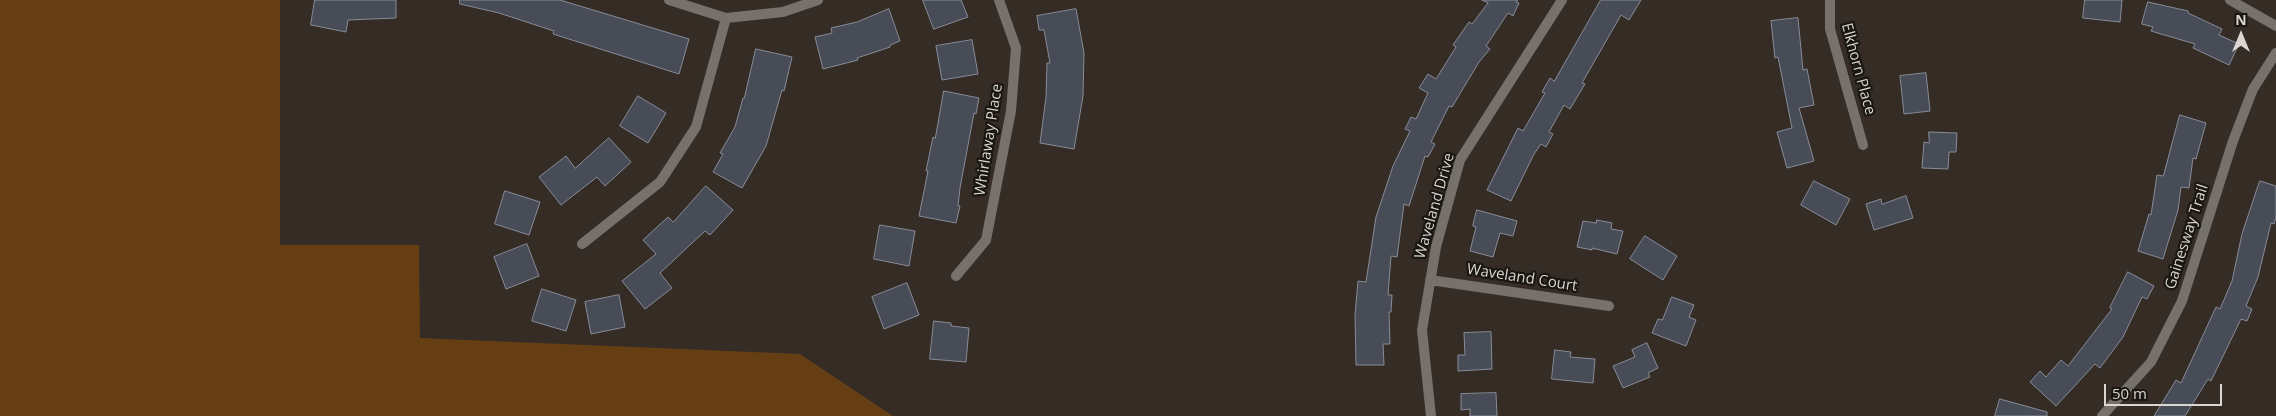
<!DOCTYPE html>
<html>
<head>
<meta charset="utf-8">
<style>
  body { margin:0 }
  #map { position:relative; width:2276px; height:416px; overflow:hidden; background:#352d25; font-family:"Open Sans",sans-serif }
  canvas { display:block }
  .north { position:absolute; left:2216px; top:10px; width:50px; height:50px; -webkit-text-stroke:4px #1a1612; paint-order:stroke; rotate:0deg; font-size:14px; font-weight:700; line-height:20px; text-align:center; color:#dad5d0 }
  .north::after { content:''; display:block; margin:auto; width:18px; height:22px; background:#dad5d0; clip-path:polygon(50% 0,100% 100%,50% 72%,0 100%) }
  .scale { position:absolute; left:2104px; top:384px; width:118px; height:22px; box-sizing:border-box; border:2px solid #dad5d0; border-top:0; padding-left:6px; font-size:15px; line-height:18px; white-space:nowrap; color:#dad5d0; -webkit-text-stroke:4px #1a1612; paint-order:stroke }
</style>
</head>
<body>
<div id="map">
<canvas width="2276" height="416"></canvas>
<div class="north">N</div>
<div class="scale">50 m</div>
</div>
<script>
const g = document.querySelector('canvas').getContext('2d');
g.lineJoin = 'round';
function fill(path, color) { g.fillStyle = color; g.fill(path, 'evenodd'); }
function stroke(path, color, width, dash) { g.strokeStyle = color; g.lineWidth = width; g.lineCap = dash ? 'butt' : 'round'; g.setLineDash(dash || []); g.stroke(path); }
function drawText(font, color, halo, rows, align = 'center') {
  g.font = font + ' "Open Sans",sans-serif'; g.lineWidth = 4.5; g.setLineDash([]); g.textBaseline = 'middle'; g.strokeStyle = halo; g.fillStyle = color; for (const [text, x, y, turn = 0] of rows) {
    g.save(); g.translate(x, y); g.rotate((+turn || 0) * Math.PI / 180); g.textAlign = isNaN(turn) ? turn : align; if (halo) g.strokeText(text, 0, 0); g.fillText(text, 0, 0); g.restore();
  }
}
fill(new Path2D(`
  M0,0H280V245H419L420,338L800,354L893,416H0Z`), '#663e14');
const building = new Path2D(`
  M315,0H396V18L348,20L346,32L311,25Z
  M460,0H560L689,39L679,74L553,34L554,31L499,13L460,4Z
  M923,0H961L968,17L934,29Z
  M1482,0H1518L1516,2L1519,3L1513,16L1508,13L1486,46L1490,49L1479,62L1452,107L1449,106L1431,142L1435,144L1428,157L1425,156L1409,206L1404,204L1397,257L1391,256L1388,295H1392L1391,312H1389L1390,344H1383L1384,365H1356L1355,315L1358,281L1366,282L1376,217L1393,166L1410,131L1405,129L1411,117L1416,119L1428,93L1419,88L1428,74L1436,79L1456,47L1453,45L1469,22L1472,24L1488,3Z
  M1601,0H1641L1629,20L1621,15L1582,83L1585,84L1570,109L1564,105L1549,132L1553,134L1546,147L1541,144L1534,154L1511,201L1487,190L1518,128L1523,131L1545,93L1542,92L1550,78L1554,81Z
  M2085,0H2122L2120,22L2083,18Z
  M2148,2L2188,11V13L2222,29L2219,35L2239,44L2229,65L2193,48L2195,44L2151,31L2153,27L2142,24Z
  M889,9L900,41L890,45V47L857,58L858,60L823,69L815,37L832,33L831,28L857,22Z
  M1076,9L1084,53L1083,96L1074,149L1040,143L1046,97L1047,63H1050L1044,30H1039L1037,16Z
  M1798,18L1803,70L1807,69L1814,105L1799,108L1814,161L1787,168L1777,132L1792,128L1778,57L1775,58L1771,21Z
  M972,40L978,74L942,80L936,46Z
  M756,49L792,57L784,91L782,90L766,146L742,188L713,172L723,154L720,153L735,127L743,98H744Z
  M1926,73L1930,111L1904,114L1900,76Z
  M944,91L979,98L976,114L974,113L960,188L958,206H960L956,223L919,216L928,171H926L933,137L935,138Z
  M638,96L666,113L648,143L620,126Z
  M2180,115L2206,123L2196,159L2193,158L2189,188L2181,187L2178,210L2163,259L2138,251L2149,214L2151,215L2157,175L2163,176Z
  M1929,132L1957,133L1956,152H1949L1948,169L1922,168L1924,142L1929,143Z
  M609,138L631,162L605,186L597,177L561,205L539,177L566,156L575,168Z
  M1814,181L1850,199L1836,225L1801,205Z
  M2260,181L2276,186V217L2274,224L2271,223L2258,277L2246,306L2252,309L2247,321L2241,319L2211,381L2208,379L2185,416H2154L2176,380L2181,383L2216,307L2220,309L2232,281L2242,234Z
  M706,186L733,210L710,235L705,231L660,273L672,288L645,309L622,281L656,254L643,240L668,217L673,222Z
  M505,191L540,202L529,235L495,224Z
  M1906,196L1913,218L1874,230L1866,204L1881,199L1882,204Z
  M1477,210L1517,221L1513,236L1500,233L1493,257L1470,251L1476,227L1473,226Z
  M1597,220L1612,223L1611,229L1623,231L1617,254L1592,248V250L1577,247L1583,221L1596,223Z
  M880,225L915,231L909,266L874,259Z
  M1645,236L1677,256L1663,280L1630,259Z
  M527,244L539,276L506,289L494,257Z
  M2128,272L2154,286L2147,299L2142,297L2123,337L2100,368L2095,364L2056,406L2030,382L2040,371L2046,377L2061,360L2068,366L2112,309L2110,308Z
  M907,283L919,315L884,329L872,297Z
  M542,289L576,300L566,331L532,321Z
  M619,295L625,327L591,334L585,302Z
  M1672,297L1694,305L1689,317L1696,320L1686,346L1652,333L1658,319L1662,320Z
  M934,321L951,323V326L969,328L966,362L930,359Z
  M1491,332L1492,369L1458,371V355H1465L1464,333Z
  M1647,343L1658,368L1648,373L1650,377L1623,388L1613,366L1635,357L1632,350Z
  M1555,350L1571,352L1570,357L1595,359L1593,383L1552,379Z
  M1496,393L1497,416H1470V409L1461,410V394Z
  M2000,399L2047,412V416H1995Z`);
fill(building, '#484c56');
stroke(building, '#878c98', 1);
stroke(new Path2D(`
  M669,0L726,18L783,12L818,0
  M1830,0V29L1863,145
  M2230,0L2276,26
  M582,244L660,182L696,127L726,18
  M956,276L986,240L1011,111L1016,48L999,0
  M1430,280L1609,306
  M1431,416L1422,330L1436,247L1460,160L1562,0
  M2102,416L2151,362L2182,301L2233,141L2253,89L2276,53`), '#76716d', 10);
drawText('15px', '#dad5d0', '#1a1612', [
  ["Elkhorn Place",1858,69,75],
  ["Whirlaway Place",989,140,-81],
  ["Waveland Drive",1435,206,-74],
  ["Gainesway Trail",2187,237,-72],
  ["Waveland Court",1522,278,9]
]);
</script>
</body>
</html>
